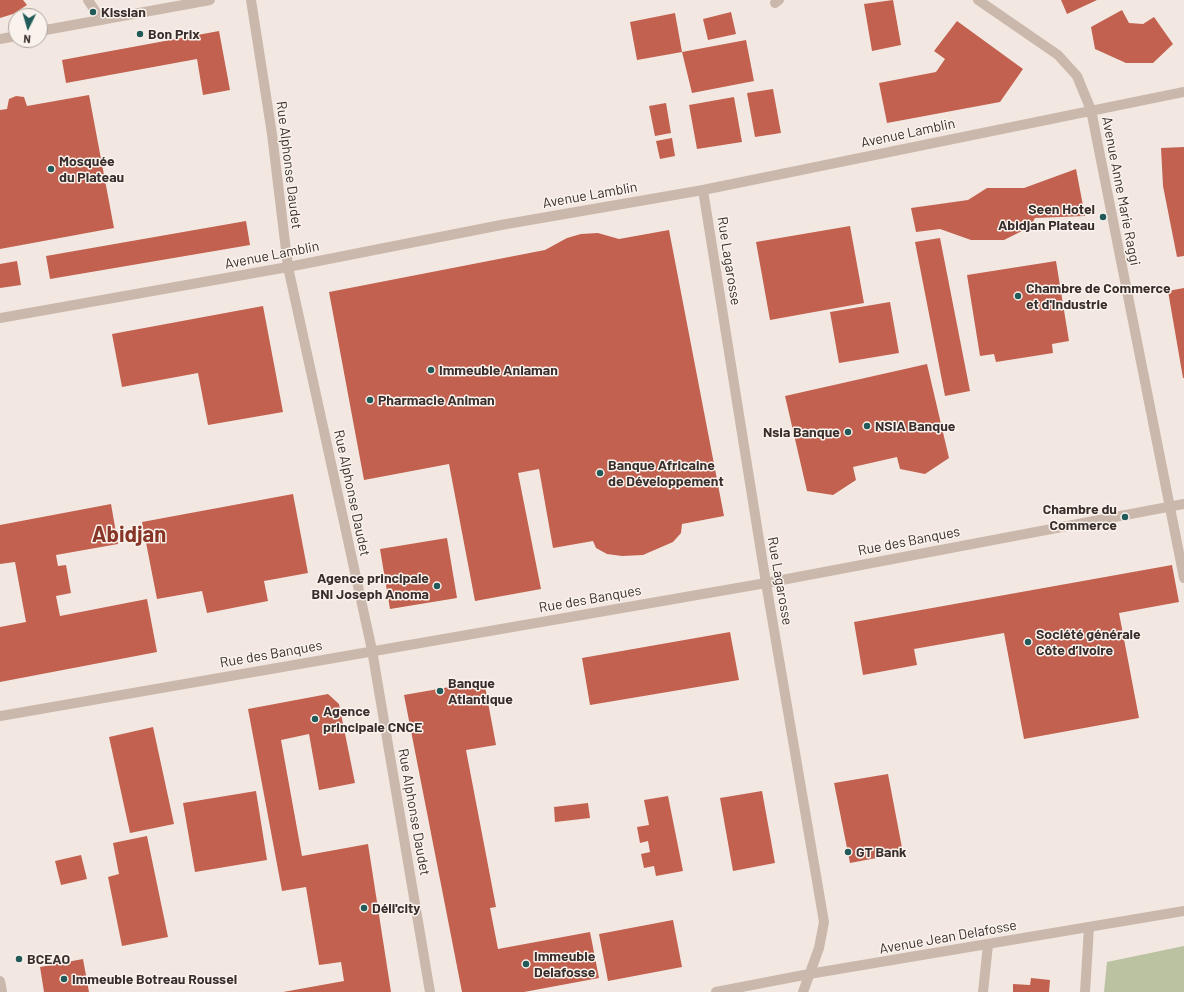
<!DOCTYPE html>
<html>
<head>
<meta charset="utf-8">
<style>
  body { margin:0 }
  #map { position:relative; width:1184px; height:992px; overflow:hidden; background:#f3e8e1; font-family:Barlow,sans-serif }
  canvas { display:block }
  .north { position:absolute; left:8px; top:8px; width:40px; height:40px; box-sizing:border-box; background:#faf3ed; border:1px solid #ada49f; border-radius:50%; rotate:185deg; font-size:11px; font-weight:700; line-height:16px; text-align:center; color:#392e2b }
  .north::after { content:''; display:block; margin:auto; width:14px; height:18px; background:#215a58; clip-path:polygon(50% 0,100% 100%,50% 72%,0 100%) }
</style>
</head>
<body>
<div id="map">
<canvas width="1184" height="992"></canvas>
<div class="north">N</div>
</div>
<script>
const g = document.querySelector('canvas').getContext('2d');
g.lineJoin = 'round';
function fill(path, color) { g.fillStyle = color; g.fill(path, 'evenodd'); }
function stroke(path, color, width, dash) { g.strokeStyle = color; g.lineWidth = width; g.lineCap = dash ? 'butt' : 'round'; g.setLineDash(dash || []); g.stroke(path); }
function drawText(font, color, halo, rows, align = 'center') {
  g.font = font + ' Barlow,sans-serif'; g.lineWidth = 3; g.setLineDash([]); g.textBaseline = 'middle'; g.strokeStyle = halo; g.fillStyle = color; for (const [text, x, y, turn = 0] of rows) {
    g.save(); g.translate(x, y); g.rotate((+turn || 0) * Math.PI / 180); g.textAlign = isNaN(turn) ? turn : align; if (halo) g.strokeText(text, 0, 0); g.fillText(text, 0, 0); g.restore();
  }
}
fill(new Path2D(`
  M1184,946V992H1104L1107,962Z`), '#bac2a1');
fill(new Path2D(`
  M0,0H23L27,5L13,14L0,18Z
  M893,0L901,45L872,51L864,4Z
  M1061,0H1097L1067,14Z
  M1122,10L1129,23L1143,24L1154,17L1173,44L1153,63H1126L1095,49L1091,27Z
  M731,12L736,34L708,40L703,19Z
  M675,13L682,52L637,60L630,22Z
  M957,21L1023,69L1000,102L887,123L879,83L936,72L945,59L934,51Z
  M219,31L230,90L203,95L197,59L66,83L62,60Z
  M746,40L754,81L692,93L682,52Z
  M773,89L781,133L755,137L747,93Z
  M89,95L114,228L0,249V110L7,109L9,99L16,96L24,97L27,106Z
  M734,97L742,142L697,149L689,105Z
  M666,103L671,133L655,136L649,106Z
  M672,138L675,156L660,159L656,141Z
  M1184,147V256L1177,257L1163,186L1161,148Z
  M1076,169L1085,216L1035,218L1030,227L1004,240H971L940,229L916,232L911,208L968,200L987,188H1024Z
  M246,221L250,245L50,279L46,256Z
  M850,226L864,303L770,320L756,242Z
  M669,230L724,516L682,524L681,533L673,542L643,555L622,556L607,554L596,548L593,541L553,548L539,469L518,473L541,589L475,601L449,464L364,480L329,292L545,250L567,238L581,234L598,233L619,239Z
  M940,238L970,391L945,396L915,242Z
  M17,261L21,285L0,288V264Z
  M1056,261L1069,341L1052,344L1053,353L996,362L994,354L980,356L967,275Z
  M1184,288V378H1183L1168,291Z
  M890,302L899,353L839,363L830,312Z
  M263,306L283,412L208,425L198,373L122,387L112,334Z
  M927,364L949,458L925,474L900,469L897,457L853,467L856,480L833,495L807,491L785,396Z
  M293,494L308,573L264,581L268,601L207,613L202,591L157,599L142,522Z
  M111,504L118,544L56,555L58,566L66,565L71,593L56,596L60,616L147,599L157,652L0,682V627L26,622L15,562L0,564V525Z
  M447,538L457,598L390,609L380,549Z
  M1172,565L1179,602L1119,613L1139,718L1024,739L1004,633L914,649L917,665L863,675L854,622Z
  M730,632L739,680L590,705L582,658Z
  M484,681L496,745L466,750L496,907L490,908L498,949L590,932L599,978L524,992H462L404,695Z
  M328,694L339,704L355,783L319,790L309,734L281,740L302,856L368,844L391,992H283L344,981L341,962L319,965L306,887L282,891L248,709Z
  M153,727L174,824L130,833L109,737Z
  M888,774L903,853L850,863L834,783Z
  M256,791L267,860L195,872L183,803Z
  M762,791L775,863L733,871L720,798Z
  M668,796L683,871L656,876L654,866L644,868L641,854L650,852L648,841L640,843L637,827L649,825L644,800Z
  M588,803L590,818L555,822L554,807Z
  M147,836L168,937L122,946L108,877L119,874L113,843Z
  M81,855L87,879L61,885L55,861Z
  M673,920L682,967L608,981L599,934Z
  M83,959L89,992H44L40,967Z
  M1031,978L1050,980L1049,992H1013V984L1030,985Z`), '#c2614f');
stroke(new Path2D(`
  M775,3L779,0
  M983,992L988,945`), '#cbb8ac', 10);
stroke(new Path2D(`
  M88,0L101,20
  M251,0L272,134L288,267L372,650L430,992
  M978,0L1058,55L1077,76L1091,110L1184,578
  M703,190L766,583L824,922L819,948L803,992
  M0,318L288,267L501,225L703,190L1184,92
  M0,716L766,583L1184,504
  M716,992L809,974L1184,911
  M1085,992L1089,927`), '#cbb8ac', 10);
stroke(new Path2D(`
  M40,31L210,0
  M0,39L16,36
  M0,981L2,992`), '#cbb8ac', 10);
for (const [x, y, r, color] of [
  [93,12,4,"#215a58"],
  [140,34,4,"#215a58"],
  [51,169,4,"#215a58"],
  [1103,217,4,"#215a58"],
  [1018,296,4,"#215a58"],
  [431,370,4,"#215a58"],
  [370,400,4,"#215a58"],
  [867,426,4,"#215a58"],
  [848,432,4,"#215a58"],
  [600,473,4,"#215a58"],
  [1125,517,4,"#215a58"],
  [437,586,4,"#215a58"],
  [1028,642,4,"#215a58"],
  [440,691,4,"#215a58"],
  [315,719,4,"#215a58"],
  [848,852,4,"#215a58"],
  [364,908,4,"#215a58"],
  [19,959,4,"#215a58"],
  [526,964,4,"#215a58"],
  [64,979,4,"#215a58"]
]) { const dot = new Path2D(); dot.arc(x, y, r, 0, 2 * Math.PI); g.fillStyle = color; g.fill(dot); stroke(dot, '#faf3ed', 1.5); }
drawText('bold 14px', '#392e2b', '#faf3ed', [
  ["Kissian",101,12],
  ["Bon Prix",148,34],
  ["Mosquée",59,161],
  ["du Plateau",59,177],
  ["Seen Hotel",1095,209,"right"],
  ["Abidjan Plateau",1095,225,"right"],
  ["Chambre de Commerce",1026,288],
  ["et d'Industrie",1026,304],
  ["Immeuble Aniaman",439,370],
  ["Pharmacie Animan",378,400],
  ["NSIA Banque",875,426],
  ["Nsia Banque",840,432,"right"],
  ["Banque Africaine",608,465],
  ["de Développement",608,481],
  ["Chambre du",1117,509,"right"],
  ["Commerce",1117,525,"right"],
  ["Agence principale",429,578,"right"],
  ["BNI Joseph Anoma",429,594,"right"],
  ["Société générale",1036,634],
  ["Côte d’Ivoire",1036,650],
  ["Banque",448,683],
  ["Atlantique",448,699],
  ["Agence",323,711],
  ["principale CNCE",323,727],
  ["GT Bank",856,852],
  ["Déli'city",372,908],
  ["Immeuble",534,956],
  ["Delafosse",534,972],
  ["BCEAO",27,959],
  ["Immeuble Botreau Roussel",72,979]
], 'left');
drawText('14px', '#392e2b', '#faf3ed', [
  ["Avenue Lamblin",908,133,-12],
  ["Rue Alphonse Daudet",289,165,83],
  ["Avenue Anne Marie Raggi",1121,191,79],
  ["Avenue Lamblin",590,195,-10],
  ["Avenue Lamblin",272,255,-11],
  ["Rue Lagarosse",729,261,81],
  ["Rue Alphonse Daudet",352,493,78],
  ["Rue des Banques",909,541,-11],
  ["Rue Lagarosse",780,581,80],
  ["Rue des Banques",590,599,-10],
  ["Rue des Banques",271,654,-10],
  ["Rue Alphonse Daudet",414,812,80],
  ["Avenue Jean Delafosse",948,937,-10]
]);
drawText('bold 22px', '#863526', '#faf3ed', [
  ["Abidjan",129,535]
]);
</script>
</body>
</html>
